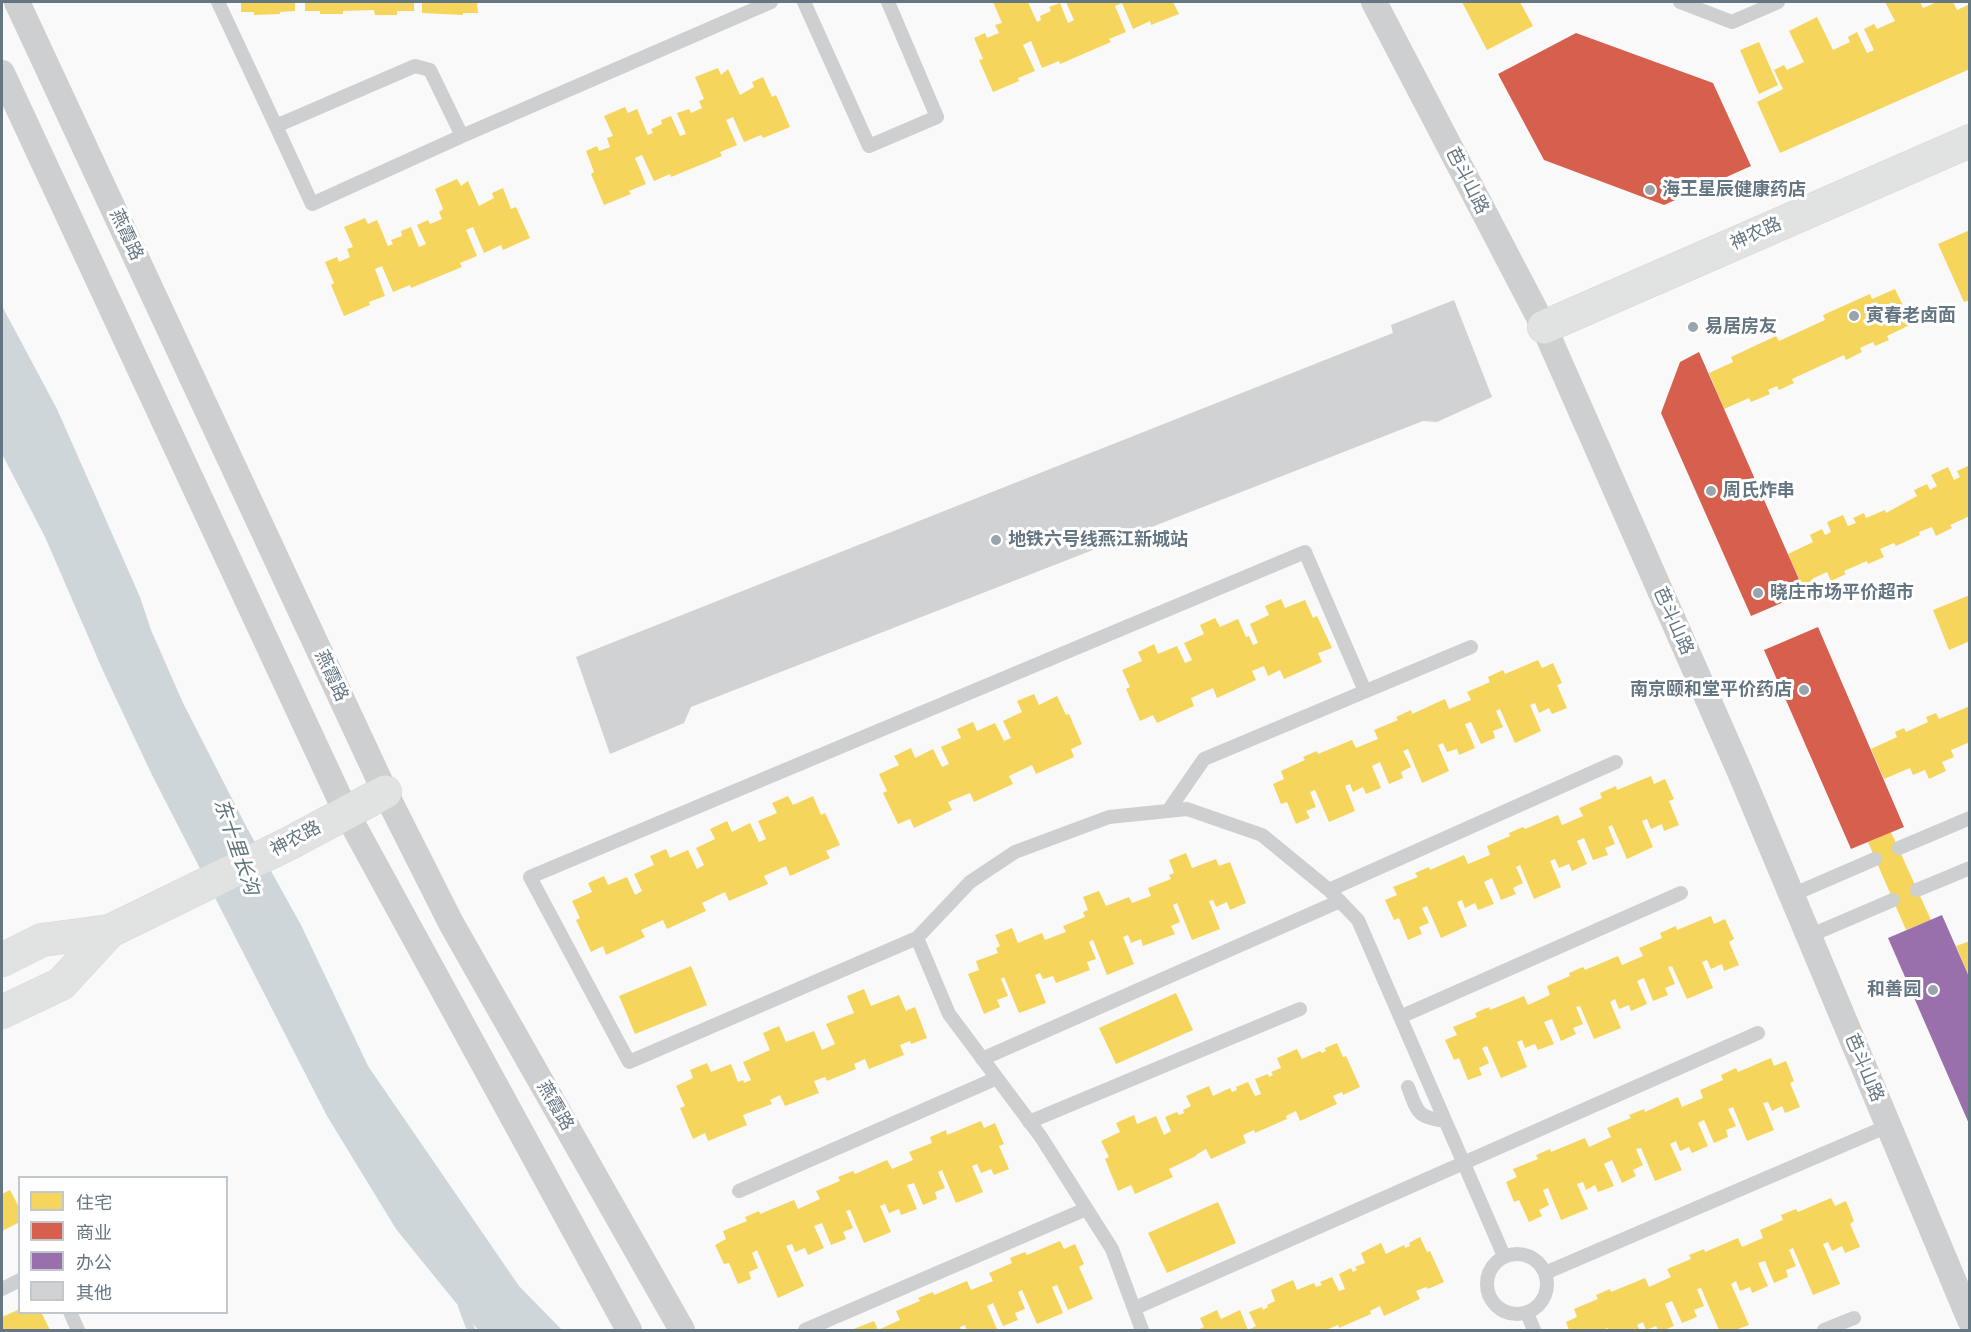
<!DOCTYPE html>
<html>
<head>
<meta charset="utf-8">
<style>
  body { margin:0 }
  #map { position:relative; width:1971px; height:1332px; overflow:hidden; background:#f9f9f9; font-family:"Open Sans","Noto Sans SC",sans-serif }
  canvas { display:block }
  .frame { position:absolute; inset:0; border:3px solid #657683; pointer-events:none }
  .legend { position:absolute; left:18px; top:1176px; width:210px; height:138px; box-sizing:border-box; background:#fff; border:2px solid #c1c8cd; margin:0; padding:8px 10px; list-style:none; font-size:18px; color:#657683 }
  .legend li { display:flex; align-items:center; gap:12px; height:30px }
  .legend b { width:30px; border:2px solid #c1c8cd }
</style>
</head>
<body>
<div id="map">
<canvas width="1971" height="1332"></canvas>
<div class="frame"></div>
<ul class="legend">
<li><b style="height:16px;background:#f6d55c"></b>住宅</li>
<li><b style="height:16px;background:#d6604d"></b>商业</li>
<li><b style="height:16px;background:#9970ab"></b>办公</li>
<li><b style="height:16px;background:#d0d2d3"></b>其他</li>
</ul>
</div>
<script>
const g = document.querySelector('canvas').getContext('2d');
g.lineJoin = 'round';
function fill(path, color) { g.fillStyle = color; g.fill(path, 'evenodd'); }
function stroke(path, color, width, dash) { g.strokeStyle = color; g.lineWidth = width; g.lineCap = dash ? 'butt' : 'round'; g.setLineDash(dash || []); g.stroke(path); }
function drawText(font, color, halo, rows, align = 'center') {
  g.font = font + ' "Open Sans","Noto Sans SC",sans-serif'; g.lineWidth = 6; g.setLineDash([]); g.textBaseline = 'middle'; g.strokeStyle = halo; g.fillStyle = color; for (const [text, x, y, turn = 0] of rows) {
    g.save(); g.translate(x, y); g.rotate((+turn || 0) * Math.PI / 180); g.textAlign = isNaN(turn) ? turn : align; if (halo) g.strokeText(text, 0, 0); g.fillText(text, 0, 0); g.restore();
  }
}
fill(new Path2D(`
  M2,306L57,409L140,597L151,630L183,703L246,826L301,925L368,1066L519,1286L562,1330H478L396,1229L327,1116L152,775L104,673L45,537L2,454Z`), '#ced6d9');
fill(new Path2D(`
  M241,2H295V11L280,12V14L254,15V12H241Z
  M305,2H414V11H397V15H375L374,10L343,11V14H320V11H305Z
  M422,2H477L478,13H463V15L422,13Z
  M993,2H1028L1037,22L1041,20L1040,16L1051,11L1049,7L1060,3L1068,23L1074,20L1066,2H1173L1179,14L1151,25L1150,21L1133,29L1122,3L1115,6L1126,32L1109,39L1111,42L1060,64L1059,61L1042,68L1031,41L1023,45L1035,71L1018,78L1019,81L993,92L979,60L983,59L974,38L985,33L987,38L999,33L995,25L1002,23Z
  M1462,2H1520L1533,26L1487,50Z
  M1885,2H1920L1923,8L1937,2H1953L1957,10L1970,4V69L1780,153L1757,102L1783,89L1774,70L1784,65L1787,70L1804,62L1789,31L1817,17L1833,50L1850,42L1848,37L1857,32L1867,53L1874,50L1864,29L1874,24L1877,29L1895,21Z
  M1759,42L1778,85L1759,94L1740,50Z
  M718,68L721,75L728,69L740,95L754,87L752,82L763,77L772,97L776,95L790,127L763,138L761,135L744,142L733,117L726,120L737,145L720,152L722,156L671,177L670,174L654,181L642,155L635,158L646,184L629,191L631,194L604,205L591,174L594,172L586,151L597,146L599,151L610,147L607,138L613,136L604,116L625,107L628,113L637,109L648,135L653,133L651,129L662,124L661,120L671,116L680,136L686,134L677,113L689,109L691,113L702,108L699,101L704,99L695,77Z
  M457,179L461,186L468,181L479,206L494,198L492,193L503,188L511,209L516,207L530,238L503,250L501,245L484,253L473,227L466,230L477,256L460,263L462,267L411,288L410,285L393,292L382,266L375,269L385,296L369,302L370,305L344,316L331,285L334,283L325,262L337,257L339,262L350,257L347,249L353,247L344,227L365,218L368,224L377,220L388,246L393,244L391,240L402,236L401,231L411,227L419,247L426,244L417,225L428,220L430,224L442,219L439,212L443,209L435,189Z
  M1970,230V300L1964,302L1938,244Z
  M1895,289L1912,324L1887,336L1889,340L1875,346L1873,342L1860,348L1862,352L1846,360L1844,355L1792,379L1794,383L1779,390L1777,386L1768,390L1770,394L1751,402L1749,398L1724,409L1709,373L1733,362L1731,357L1776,336L1779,341L1825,320L1823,315L1870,294L1872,299Z
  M1968,466L1970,516L1950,525L1952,528L1936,536L1932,527L1919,532L1920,535L1896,546L1894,543L1880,549L1884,557L1868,564L1867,561L1844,571L1846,574L1831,581L1827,572L1812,579L1813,581L1802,586L1788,554L1813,542L1810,535L1822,529L1825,535L1831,532L1827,522L1843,515L1848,526L1856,523L1853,518L1864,513L1866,518L1885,510L1886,513L1917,496L1914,490L1927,484L1930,490L1937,486L1931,475L1948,467L1954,480L1960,477L1957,471Z
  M1970,595V641L1949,650L1933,610Z
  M1281,599L1285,608L1305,600L1313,618L1317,616L1332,648L1318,653L1322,662L1284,679L1280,670L1268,676L1264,666L1252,671L1256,680L1217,698L1213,688L1191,698L1194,706L1157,723L1153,715L1140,721L1126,689L1130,687L1122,670L1142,661L1138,652L1154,644L1158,654L1177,646L1185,663L1192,660L1184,643L1204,634L1200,625L1215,618L1220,627L1238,619L1246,637L1249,636L1253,645L1258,643L1250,624L1269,615L1265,606Z
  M1538,660L1542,668L1553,663L1562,683L1557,685L1567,708L1552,714L1549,708L1539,713L1535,703L1530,705L1541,731L1515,743L1500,709L1496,711L1503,727L1493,731L1495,738L1481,744L1471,722L1465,724L1475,748L1459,755L1457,749L1447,752L1443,743L1438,745L1449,771L1422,783L1408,749L1403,751L1411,767L1401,772L1403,778L1389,784L1380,762L1372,766L1381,788L1366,794L1363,787L1353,792L1350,784L1345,786L1355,811L1329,822L1315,790L1310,792L1316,807L1306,811L1310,818L1296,824L1287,802L1281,804L1273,784L1284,779L1281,771L1305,760L1303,757L1317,751L1318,754L1352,740L1356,748L1378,739L1374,730L1398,720L1396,717L1411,710L1412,714L1445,699L1449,709L1471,700L1467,692L1490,682L1488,677L1503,670L1505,674Z
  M1034,694L1039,705L1057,696L1066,715L1069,714L1082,744L1071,749L1074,757L1036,774L1032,765L1009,776L1013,784L974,802L970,793L948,802L952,810L914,828L910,819L898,824L883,793L887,791L879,774L899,765L894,756L911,748L915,758L933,749L942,767L949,764L941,747L961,738L957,729L973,722L977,731L995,723L1004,741L1011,738L1003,721L1022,712L1017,701Z
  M1970,706V742L1951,750L1954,757L1942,762L1946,771L1929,779L1925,770L1913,775L1910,768L1884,779L1871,749L1897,737L1895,732L1904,728L1906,732L1928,722L1926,717L1936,713L1939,719Z
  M1651,776L1654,784L1665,779L1674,799L1669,801L1679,825L1664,831L1662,824L1651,829L1647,819L1642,821L1653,847L1627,859L1612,825L1608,827L1615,844L1605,848L1608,855L1593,860L1584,838L1577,841L1587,864L1572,871L1569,864L1559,868L1555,859L1550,861L1561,887L1534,899L1520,865L1516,867L1523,883L1513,888L1516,894L1501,900L1492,878L1484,882L1494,904L1478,910L1475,903L1465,908L1462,900L1457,902L1467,926L1441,938L1427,906L1422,908L1429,923L1419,927L1422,934L1408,940L1399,918L1394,920L1385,900L1397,895L1393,887L1418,877L1415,873L1429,867L1430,870L1464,855L1468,864L1490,855L1487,846L1510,836L1509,833L1523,827L1525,829L1558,815L1562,825L1583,816L1579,808L1602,798L1600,793L1616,786L1617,790Z
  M788,796L793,805L813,796L821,815L825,813L840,845L826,851L830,858L790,876L786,866L764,876L768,884L729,901L725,892L702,903L706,911L667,929L663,920L641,930L645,937L606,955L603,946L591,952L576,920L580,918L572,901L592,892L588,883L604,876L608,885L627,877L635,895L642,891L634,874L654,865L650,856L666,849L670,858L688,850L697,869L704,865L696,848L715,839L710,829L727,821L732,832L750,823L759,842L766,839L758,821L777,813L772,803Z
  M1891,832L1931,920L1906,930L1868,842Z
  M1186,853L1192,868L1216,859L1219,866L1230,862L1246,903L1230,910L1227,902L1216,907L1213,900L1209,901L1220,929L1192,940L1177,903L1173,905L1180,922L1171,926L1175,934L1143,946L1141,939L1131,943L1128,935L1123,937L1134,964L1107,975L1093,940L1089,942L1096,959L1087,962L1090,970L1056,983L1053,976L1043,979L1040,973L1035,975L1046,1003L1019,1013L1004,977L1001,979L1008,996L997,1000L1000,1007L984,1014L968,974L979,970L976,961L998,953L996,948L1000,946L995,935L1012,928L1018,943L1042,933L1045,940L1066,932L1063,926L1085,917L1083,912L1088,910L1083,897L1099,891L1106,906L1129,897L1132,903L1151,896L1148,888L1171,879L1169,875L1174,873L1169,860Z
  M1711,916L1714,924L1725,919L1734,939L1729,942L1739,965L1724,971L1722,964L1711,969L1707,960L1702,962L1713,988L1687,999L1672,966L1668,967L1675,984L1665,988L1668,995L1653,1001L1644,978L1637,981L1647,1004L1631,1011L1629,1005L1619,1009L1615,999L1610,1002L1621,1028L1594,1039L1580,1006L1576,1007L1583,1024L1573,1028L1576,1034L1561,1041L1552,1019L1544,1022L1554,1044L1538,1050L1535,1044L1525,1048L1522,1040L1517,1042L1527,1067L1501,1078L1487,1046L1482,1048L1489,1063L1479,1068L1482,1075L1468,1080L1459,1058L1454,1060L1445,1040L1457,1035L1453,1027L1477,1017L1475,1013L1489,1007L1490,1010L1524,996L1528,1005L1550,995L1547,986L1570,976L1569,973L1583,967L1585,970L1618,956L1622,965L1643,956L1639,948L1662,938L1660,933L1676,926L1677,930Z
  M1970,941V979L1956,946Z
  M691,966L707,1005L635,1034L619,996Z
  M864,989L871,1006L899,995L906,1011L915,1007L927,1038L911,1044L910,1041L900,1045L904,1055L869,1069L865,1059L854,1064L856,1069L827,1081L825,1077L814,1081L819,1093L785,1106L780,1095L770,1100L772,1104L743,1115L747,1125L708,1141L705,1133L693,1139L680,1108L685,1106L676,1086L693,1078L690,1070L707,1063L711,1072L731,1064L738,1082L743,1080L744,1083L751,1080L743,1062L770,1050L763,1033L779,1026L786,1042L814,1031L822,1050L835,1044L826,1024L854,1013L847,996Z
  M1176,993L1193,1030L1116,1064L1099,1028Z
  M1337,1043L1343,1057L1346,1056L1360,1087L1343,1095L1342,1092L1333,1096L1337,1104L1300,1121L1296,1111L1286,1116L1287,1119L1255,1133L1254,1130L1243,1135L1246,1143L1211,1159L1206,1149L1196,1155V1156L1169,1169L1173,1177L1135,1194L1131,1185L1118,1191L1105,1159L1109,1157L1101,1141L1120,1132L1116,1123L1134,1115L1137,1124L1156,1116L1164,1135L1171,1131L1165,1117L1177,1112L1179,1115L1184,1113L1183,1110L1191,1106L1186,1096L1209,1086L1213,1096L1230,1088L1232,1092L1237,1090L1236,1087L1248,1082L1255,1096L1261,1094L1255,1079L1268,1074L1269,1077L1273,1075L1271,1072L1281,1068L1277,1058L1297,1049L1302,1059L1320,1051L1322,1053L1326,1051L1325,1048Z
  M1771,1058L1774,1066L1786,1061L1794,1081L1790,1083L1800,1107L1785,1113L1782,1106L1772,1111L1768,1102L1763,1103L1774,1130L1747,1141L1733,1107L1728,1109L1736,1126L1726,1130L1728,1137L1714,1143L1704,1120L1698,1123L1708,1146L1692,1153L1689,1147L1680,1151L1676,1141L1670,1144L1682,1170L1655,1181L1641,1148L1636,1149L1643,1165L1633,1170L1636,1176L1622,1183L1612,1160L1604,1164L1614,1186L1598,1192L1595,1185L1586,1190L1583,1182L1577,1184L1588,1209L1561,1220L1548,1188L1543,1190L1549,1205L1539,1210L1542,1216L1529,1222L1519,1200L1514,1202L1506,1182L1517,1177L1513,1169L1538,1159L1536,1155L1550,1149L1551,1152L1585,1138L1589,1147L1611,1137L1607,1128L1631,1118L1629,1115L1644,1109L1645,1112L1678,1097L1682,1107L1703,1098L1700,1090L1723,1080L1721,1075L1736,1068L1738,1072Z
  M981,1121L984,1128L995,1123L1004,1144L999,1146L1009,1169L994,1175L991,1169L981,1173L977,1164L972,1166L983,1192L956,1203L942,1170L938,1172L945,1188L935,1192L937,1199L923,1205L914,1183L907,1185L917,1209L901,1215L899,1209L889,1213L885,1204L880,1206L891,1232L864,1243L850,1210L846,1211L853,1228L843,1232L846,1239L831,1245L822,1223L814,1226L824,1248L808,1255L805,1248L795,1252L792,1244L786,1246L804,1286L778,1298L757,1250L752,1253L758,1268L749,1272L751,1279L738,1284L729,1263L724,1264L715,1245L726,1239L723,1231L747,1221L745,1217L759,1211L760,1214L794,1200L798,1209L820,1199L816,1191L840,1181L838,1177L853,1171L855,1174L887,1160L892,1169L913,1160L909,1152L932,1143L930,1137L946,1130L947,1135Z
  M10,1190L20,1209V1222L2,1231V1194Z
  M1831,1198L1835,1206L1846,1201L1854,1221L1850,1224L1860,1247L1845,1253L1842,1246L1832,1251L1828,1242L1823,1244L1840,1284L1813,1295L1793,1248L1789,1250L1796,1266L1786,1270L1788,1277L1774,1283L1765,1261L1758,1263L1768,1286L1752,1293L1750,1287L1740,1291L1736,1281L1731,1284L1749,1325L1735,1330H1719L1701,1288L1697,1289L1704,1306L1694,1310L1697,1317L1682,1323L1672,1301L1665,1304L1674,1326L1664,1330H1658L1656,1326L1646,1330L1643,1322L1637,1325L1640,1330H1609L1608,1328L1602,1330H1569L1566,1322L1577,1317L1574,1309L1598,1299L1596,1295L1610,1289L1611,1292L1645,1278L1649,1287L1671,1277L1667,1269L1691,1259L1689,1255L1704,1249L1705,1252L1738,1238L1742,1247L1763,1238L1760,1230L1783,1220L1781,1215L1796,1209L1798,1212Z
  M1218,1202L1236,1243L1167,1273L1148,1233Z
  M1420,1237L1427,1252L1430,1251L1444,1282L1428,1289L1426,1287L1416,1291L1420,1299L1384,1316L1380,1306L1370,1311L1371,1314L1339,1328L1338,1325L1326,1330H1197L1204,1327L1200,1318L1217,1310L1221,1319L1240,1310L1248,1330L1256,1326L1249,1312L1262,1307L1263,1310L1268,1307L1267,1305L1275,1301L1271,1290L1293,1280L1297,1290L1314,1283L1316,1287L1322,1285L1320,1282L1332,1277L1339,1291L1345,1289L1339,1274L1351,1268L1353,1272L1357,1270L1355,1267L1365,1263L1361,1253L1381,1243L1386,1254L1404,1245L1405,1248L1410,1246L1409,1243Z
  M1060,1241L1064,1249L1075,1244L1084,1264L1079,1267L1093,1299L1068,1310L1057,1285L1052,1287L1063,1313L1037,1324L1022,1290L1018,1292L1025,1309L1015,1313L1018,1320L1003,1326L993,1303L987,1306L997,1329L994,1330H967L965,1325L960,1327L961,1330H851L874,1321L878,1330L900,1320L896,1311L920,1301L918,1298L933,1292L934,1295L967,1281L971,1290L993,1281L989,1273L1012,1263L1010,1258L1025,1252L1027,1255Z
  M20,1309V1312H41L50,1330H2V1317Z`), '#f6d55c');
fill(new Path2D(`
  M1576,33L1713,83L1751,166L1664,205L1544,160L1498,74Z
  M1699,352L1805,593L1751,616L1661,413L1680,362Z
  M1818,627L1904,827L1851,849L1764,650Z`), '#d6604d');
fill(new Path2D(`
  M1942,915L1970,979V1126L1888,938Z`), '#9970ab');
stroke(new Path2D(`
  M462,1306L471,1330`), '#ced6d9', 8);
fill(new Path2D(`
  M1454,300L1492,397L1437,422L1423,421L691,707L684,723L610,754L576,657L1393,333L1391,325Z`), '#d0d2d3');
const secondary = new Path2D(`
  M1544,327L1970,141
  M2,960L42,940L110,931L290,843L385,792
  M2,1012L61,984L110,931`);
stroke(secondary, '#d5d6d7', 34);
stroke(new Path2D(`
  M218,2L276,126L415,66L430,70L462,136L771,2
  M804,2L869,146L937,117L888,2
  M1680,2L1732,22L1778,2
  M276,126L312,204L462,136
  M1168,811L1204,759L1471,647
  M1899,848L1970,818
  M1329,890L1616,762
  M1917,890L1970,868
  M1792,895L1875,859
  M1809,936L1893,900
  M917,938L970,882L1015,852L1109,817L1187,809L1262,835L1329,890L1358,920L1504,1256
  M1400,1017L1681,893
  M982,1059L1340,901
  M1408,1087C1418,1112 1416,1117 1445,1121
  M1029,1122L1300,1009
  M739,1191L997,1078
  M1487 1284a30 30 0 1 1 60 0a30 30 0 1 1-60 0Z
  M1545,1273L1888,1126
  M2,1289L20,1280
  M1135,1308L1758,1033
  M70,1312L78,1330
  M1527,1313L1534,1330
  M805,1330L1086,1209
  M1142,1330L1112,1249L1041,1137L949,1014L917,938L629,1062L530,877L1305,552L1365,691
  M1824,1330L1854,1318`), '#cecfd0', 14);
stroke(new Path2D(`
  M17,2L385,792L451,923L682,1330
  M1374,2L1544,327L1740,772L1970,1320
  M2,73L346,812L629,1330`), '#cecfd0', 26);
stroke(secondary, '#e1e2e2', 33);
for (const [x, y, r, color] of [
  [1650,190,6,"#99a4ac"],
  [1854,316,6,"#99a4ac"],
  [1693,327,6,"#99a4ac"],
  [1711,491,6,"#99a4ac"],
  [996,540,6,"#99a4ac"],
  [1758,593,6,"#99a4ac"],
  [1804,690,6,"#99a4ac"],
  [1933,990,6,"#99a4ac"]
]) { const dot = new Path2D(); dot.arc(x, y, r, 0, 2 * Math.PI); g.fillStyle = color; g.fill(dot); stroke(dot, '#fff', 2); }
drawText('18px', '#657683', '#fff', [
  ["芭斗山路",1467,181,63],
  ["神农路",1756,234,-24],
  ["燕霞路",126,235,65],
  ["芭斗山路",1673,621,66],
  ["燕霞路",331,676,65],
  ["神农路",296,839,-28],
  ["芭斗山路",1864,1068,67],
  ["燕霞路",555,1106,60]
]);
drawText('bold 18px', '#657683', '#fff', [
  ["海王星辰健康药店",1662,190],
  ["寅春老卤面",1866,316],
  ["易居房友",1705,327],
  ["周氏炸串",1723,491],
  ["地铁六号线燕江新城站",1008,540],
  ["晓庄市场平价超市",1770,593],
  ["南京颐和堂平价药店",1792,690,"right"],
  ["和善园",1921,990,"right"]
], 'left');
drawText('italic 20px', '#60757c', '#fff', [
  ["东十里长沟",236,847,71]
]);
</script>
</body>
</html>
